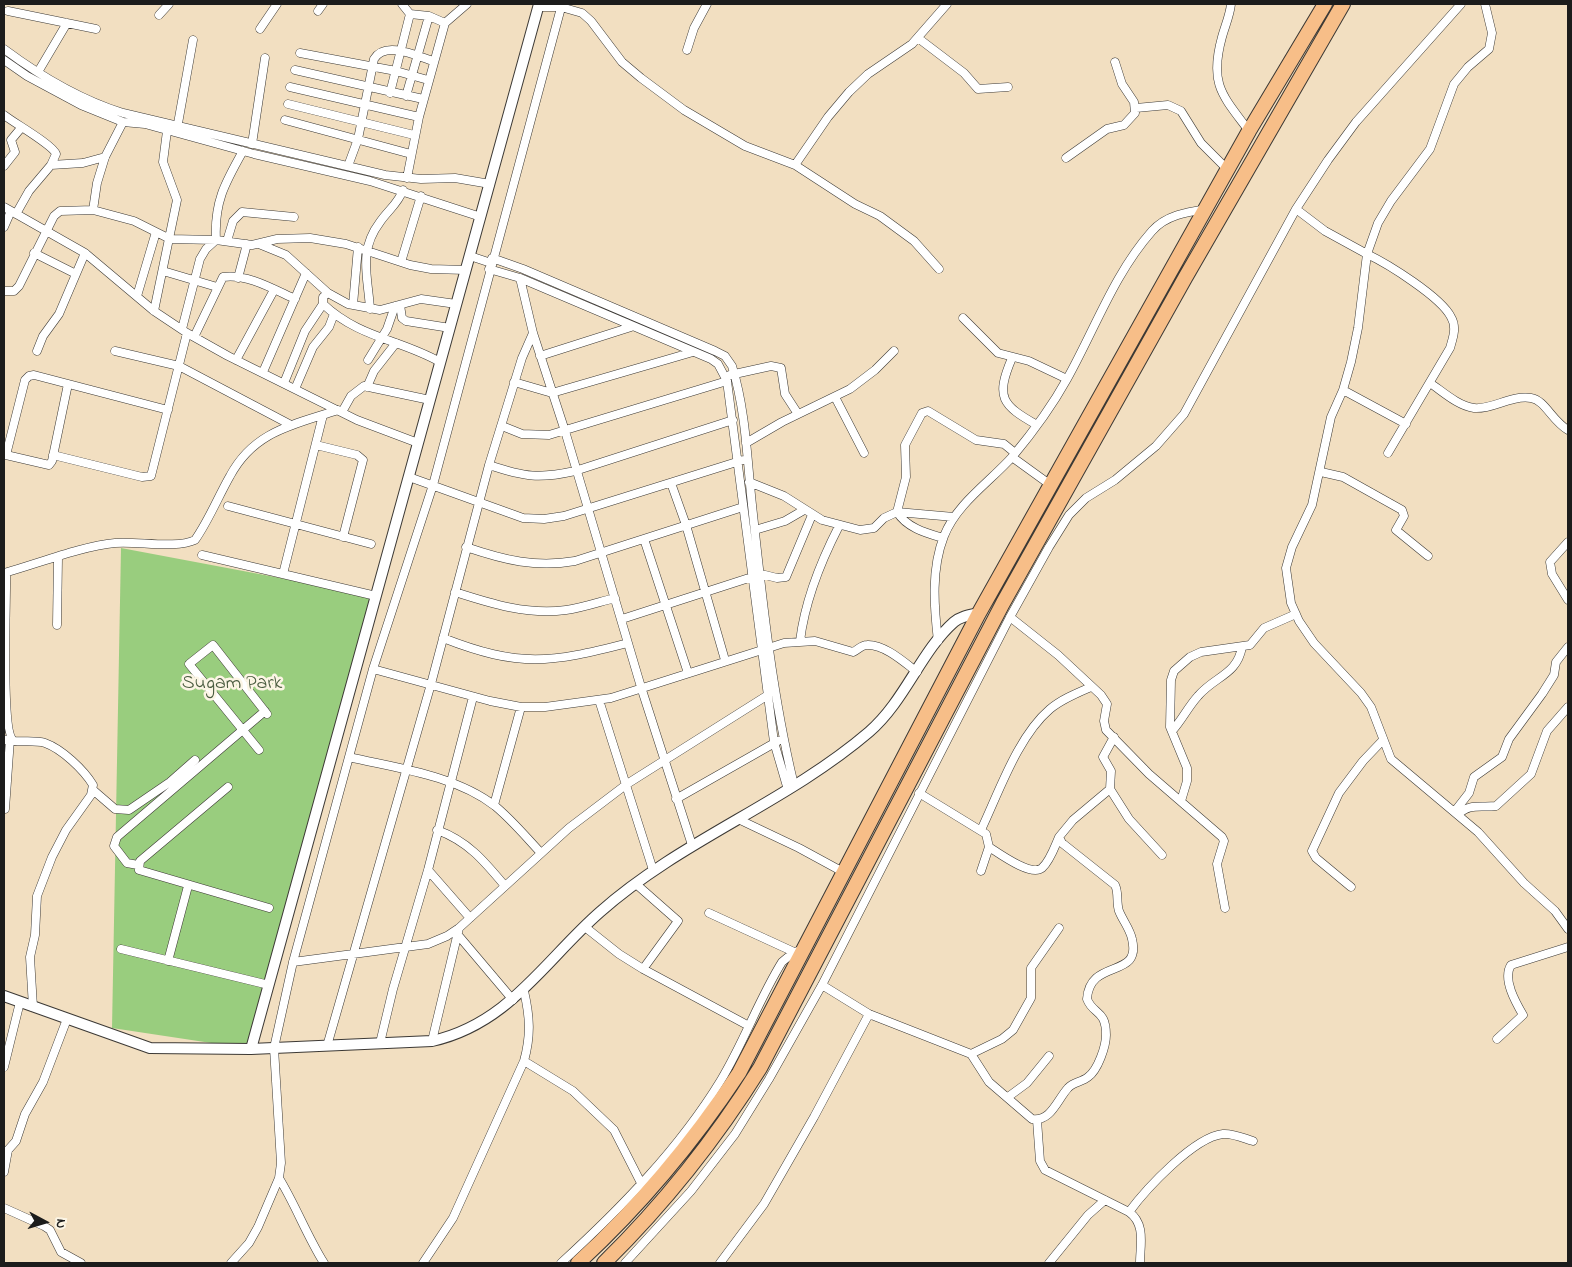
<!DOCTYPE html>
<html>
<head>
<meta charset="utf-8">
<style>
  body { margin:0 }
  #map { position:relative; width:1572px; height:1267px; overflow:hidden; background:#f2dfc1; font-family:"Indie Flower",sans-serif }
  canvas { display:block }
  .frame { position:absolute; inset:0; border:5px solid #1c1c1c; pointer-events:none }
  .north { position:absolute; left:20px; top:1197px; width:50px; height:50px; -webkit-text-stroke:4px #fcf5e5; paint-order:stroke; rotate:96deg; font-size:14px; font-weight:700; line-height:20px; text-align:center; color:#1c1c1c }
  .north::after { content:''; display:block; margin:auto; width:18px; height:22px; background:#1c1c1c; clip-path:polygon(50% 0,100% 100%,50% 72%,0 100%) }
</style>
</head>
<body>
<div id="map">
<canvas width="1572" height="1267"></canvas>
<div class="frame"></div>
<div class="north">N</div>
</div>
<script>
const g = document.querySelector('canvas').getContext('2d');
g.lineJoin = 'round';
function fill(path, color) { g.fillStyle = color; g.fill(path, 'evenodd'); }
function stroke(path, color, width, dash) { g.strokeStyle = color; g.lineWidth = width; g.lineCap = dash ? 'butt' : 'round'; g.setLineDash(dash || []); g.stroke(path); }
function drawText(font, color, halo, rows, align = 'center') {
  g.font = font + ' "Indie Flower",sans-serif'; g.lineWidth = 5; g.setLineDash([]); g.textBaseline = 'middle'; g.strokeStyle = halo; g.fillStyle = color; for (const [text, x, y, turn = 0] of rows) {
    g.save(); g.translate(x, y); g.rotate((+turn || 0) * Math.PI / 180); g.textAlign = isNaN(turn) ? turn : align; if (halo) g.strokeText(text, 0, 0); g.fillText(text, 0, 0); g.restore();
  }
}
fill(new Path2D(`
  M121,548L376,596L251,1049L112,1028Z`), '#99cd7e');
const minor = new Path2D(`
  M402,4L410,14
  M1231,4C1230,15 1225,26 1222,37C1209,84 1222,95 1249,131
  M538,7H561L582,13L591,21L622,62L641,78L684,110L745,146L795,165L855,204L880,216L914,241L939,269
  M8,11L96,29
  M318,11L323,4
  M159,15L169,4
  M260,29L277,4
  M918,38L964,73L978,89L1008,87
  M4,49C39,75 81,100 123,113L385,175L421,179L455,178L490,184
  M687,50L694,28L707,4
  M300,53L396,71L428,80
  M4,60L27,76L81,105L123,122L145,124L254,154L370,181L481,217
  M295,70L423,99
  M38,72L67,23
  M290,87L419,117
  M390,93L410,14L429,16L445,23
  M406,96L429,16
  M288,104L414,135
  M1136,108L1168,105L1181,111L1201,143L1228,170
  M4,115C14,123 53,145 56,154L51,165L29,191L16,214
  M285,120L411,154
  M177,129L193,40
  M252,144L265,58
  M1066,158L1107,129L1124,125L1135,113L1134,102L1122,84L1115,62
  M51,165L83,163L105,157
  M795,165L828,117L849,92L868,74L912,44L947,4
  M4,166L15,152L11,140L21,128
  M348,166L358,139L374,59C385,40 417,56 433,61
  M407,178L419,117L445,23L467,4
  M4,207L85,253L154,311L187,333L228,356L357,420L418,443
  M1296,209L1325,231L1367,254L1358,328L1351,362L1343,390L1331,417L1312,505L1292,547L1286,568L1291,603L1299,621L1314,643L1361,693L1371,707L1391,759L1478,832L1524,883L1555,911L1568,929
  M93,210L134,221L170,239L216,240L252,245L277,239L310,238L346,244L410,265L431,269L466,270
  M4,227L11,211
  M227,241L233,221L242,212L294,217
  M259,244L286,255L328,293L348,304L380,310L421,299L456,304
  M34,253L76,274
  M470,256L491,263
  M492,258L523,269L715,351L725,356L732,366C746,411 747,459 752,505C762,598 772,694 794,785
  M401,262L421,196
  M489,269L520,278L711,359L718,364L727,381L774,742L788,790
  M163,271L217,287
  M238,278L247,244
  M520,278L533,333L565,431L641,687L692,845
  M4,291H14L19,286L54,216L60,211L93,210L97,183L105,157L123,122
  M328,293L323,297V304C359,338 399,339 440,362
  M137,296L156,232
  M353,305L358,247
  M400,305L402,318L406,321L450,328
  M370,309C368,276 358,251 380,222C388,210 398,204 403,190
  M154,311L177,200L163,162L167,131
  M963,318L998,353L1029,361L1067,379
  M182,329L200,259L206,249L216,240C214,202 225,183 243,151
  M194,337L223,277C246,273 275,290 295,299
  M37,351L43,336L59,314L85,253
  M115,351L179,366L291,425
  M540,356L631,327
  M1012,358C995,398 1002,405 1037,425
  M236,360L274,290
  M368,360L387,329L395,306
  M263,372L306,273
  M730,375L771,366L781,368L785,394L798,414
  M514,382L552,393L693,352
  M284,383L305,331L323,304
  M1430,383C1442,391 1458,406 1474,408C1492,410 1510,395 1531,398C1545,400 1552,421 1568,430
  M68,384L52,461L49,465L6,455L25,380L29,376L34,375L168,410
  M367,387L374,371L396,343
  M295,389L313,347L329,327L334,314
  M1343,390L1406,424
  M835,397L864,453
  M342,412L351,396L364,386L430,400
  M502,426L522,434L549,435L727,381
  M746,443L782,422L850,389L875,370L894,351
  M316,445L357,455L363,460L343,537
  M1388,453L1450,348C1453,338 1457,327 1451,317C1441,297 1388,264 1367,254L1378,223L1391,201L1430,149L1454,84L1468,67L1489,49L1492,33L1485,4
  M53,455L142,477L151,476L187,333
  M1012,457L1052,486
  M489,465C525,477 539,479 575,471L733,420
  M1321,472L1343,477L1402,510L1404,516L1396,530L1428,556
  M409,477L523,518L544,519L564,516L743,460
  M749,482L784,496L822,520L860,530L874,528L884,518L897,512L954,517
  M671,483L686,525L725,660
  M228,506L371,544
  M755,530L785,521L804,510
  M943,538C926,533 907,528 897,512L906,477L905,445L922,413L928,411L976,440L1004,444L1015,453
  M644,539L688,673
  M1568,542L1550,562L1552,574L1568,600
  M466,547C504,560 536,568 575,561L743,507
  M202,555L376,596
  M4,573C37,564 82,546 115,543C138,541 176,549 195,540C209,520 218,497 230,476C254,431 293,425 338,410
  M6,573C7,596 0,733 14,741C24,742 36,740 45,743C62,749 84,770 93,785L91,795L66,830L52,857L37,896L35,935L30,957L33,1007
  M283,574L323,415
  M761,574L777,578L786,577L812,515
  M455,592C492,604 527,615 566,610C582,608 599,602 615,598
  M1010,617L1058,655L1101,695L1107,704L1104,721L1106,730L1149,774L1222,837L1224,841L1217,864L1225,908
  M622,619L752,577
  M57,625L58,558
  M443,638C520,668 550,663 628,643
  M800,641C805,600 820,563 839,526
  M938,641C934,606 931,569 944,536C957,503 990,482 1013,456C1033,432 1052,406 1067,379C1095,329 1114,274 1152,231C1166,215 1187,212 1207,209
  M373,669L490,701L521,707H545L611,698L784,643L815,641L853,652C858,650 861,645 867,645C884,644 904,662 917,672
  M599,700L653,870
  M1172,731C1182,720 1188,707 1198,696C1215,676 1237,675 1242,647
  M4,740L10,739L5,809
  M259,750L189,664L213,645L267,714
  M349,757C396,768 455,775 495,806C512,820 526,837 541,853
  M228,787L140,861L139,870L269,908
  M1110,789L1129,819L1162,855
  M93,790L115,809L129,810L170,782L195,760
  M919,793L986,834L989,847L981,871
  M676,799L778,741
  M1181,801L1187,781V768L1170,727L1171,680L1174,671L1190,657L1201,652L1250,645L1264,628L1296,614
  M494,805L521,707
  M1455,811L1469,793L1474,777L1502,757L1509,739L1542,694L1554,675L1556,662L1568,647
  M1459,814C1469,803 1482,808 1496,806L1531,774L1547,731L1568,707
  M738,819L799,848L845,873
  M437,830C468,841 485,862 505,886
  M981,830C999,792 1018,736 1050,709C1062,699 1077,693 1091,687
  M989,847C1000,854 1031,877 1042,868C1050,861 1055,846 1059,837
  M138,865L127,863L114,846L117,837L265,711
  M428,870L470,918
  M636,884L678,921L643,969
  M1351,887L1316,858L1312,851L1339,793L1363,761L1383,740
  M709,913L794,952
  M585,927L619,954L643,969L749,1026
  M458,935L513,1000
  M121,949L269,985
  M168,961L188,886
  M293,962L428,944L447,936L459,928L569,828L627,784L768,695
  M822,985L869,1014L971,1054L989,1082L1032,1119C1051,1122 1057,1100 1068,1088C1073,1082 1082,1082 1088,1077C1098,1070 1106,1046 1106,1035C1106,1009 1093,1015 1087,999C1090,957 1142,980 1132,939C1130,929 1123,921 1119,911C1116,902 1119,893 1115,885L1062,843L1059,837L1073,820L1110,789L1111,771L1103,757L1114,737
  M1497,1039L1523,1015C1516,1003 1502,979 1511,965L1568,947
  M432,1041L459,928
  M380,1043L393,989L428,870L473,697
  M327,1046L431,684L489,465L522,358L533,333
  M971,1054L1002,1039L1013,1030L1031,998V968L1059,928
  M524,1061L573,1091L614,1130L641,1183
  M4,1067L20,1002
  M1008,1097L1027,1083L1049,1056
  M1037,1120L1040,1161L1045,1170L1129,1212C1146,1224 1140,1245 1140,1263
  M4,1172L8,1150L16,1141L25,1114L43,1082L67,1019
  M279,1178C296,1206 307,1236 324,1263
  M4,1208L44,1226L50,1230L61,1252L81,1263
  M1129,1212C1146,1189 1194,1137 1223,1134C1232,1133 1243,1138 1253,1141
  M231,1263L249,1243L258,1227L279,1178L281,1163L274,1048L293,962L373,669L433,485L562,4
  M423,1263L453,1218L524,1061C531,1036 530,1017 524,991
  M561,1263C620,1209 679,1149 721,1080C744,1042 759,999 782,962L794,952L804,950
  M625,1263L691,1191L735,1134L769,1079L822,985L1010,617L1049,547L1069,515L1086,498L1115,480L1156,446L1184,414L1296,209L1328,160L1356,122L1461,4
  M720,1263L764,1204L814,1117L869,1014
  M1049,1263L1088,1215L1105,1200`);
const tertiary = new Path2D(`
  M4,996L150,1048L251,1049L432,1041C509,1024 545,960 600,912C681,840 786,803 869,732C905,701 921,651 954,622C961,616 970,615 979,613
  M251,1049L539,4`);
const trunk = new Path2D(`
  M578,1263C640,1206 692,1144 739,1073L979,613L1249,131L1325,4
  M604,1263C664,1204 715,1140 760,1068L1003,603L1185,278L1343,4`);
stroke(minor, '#3c3935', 9);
stroke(tertiary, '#3c3935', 12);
stroke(trunk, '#3c3935', 16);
stroke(minor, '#fff', 8);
stroke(tertiary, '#fff', 10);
stroke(trunk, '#f7be88', 14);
drawText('20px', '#485a3e', '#fcf5e5', [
  ["Sugam Park",232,685]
]);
</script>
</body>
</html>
